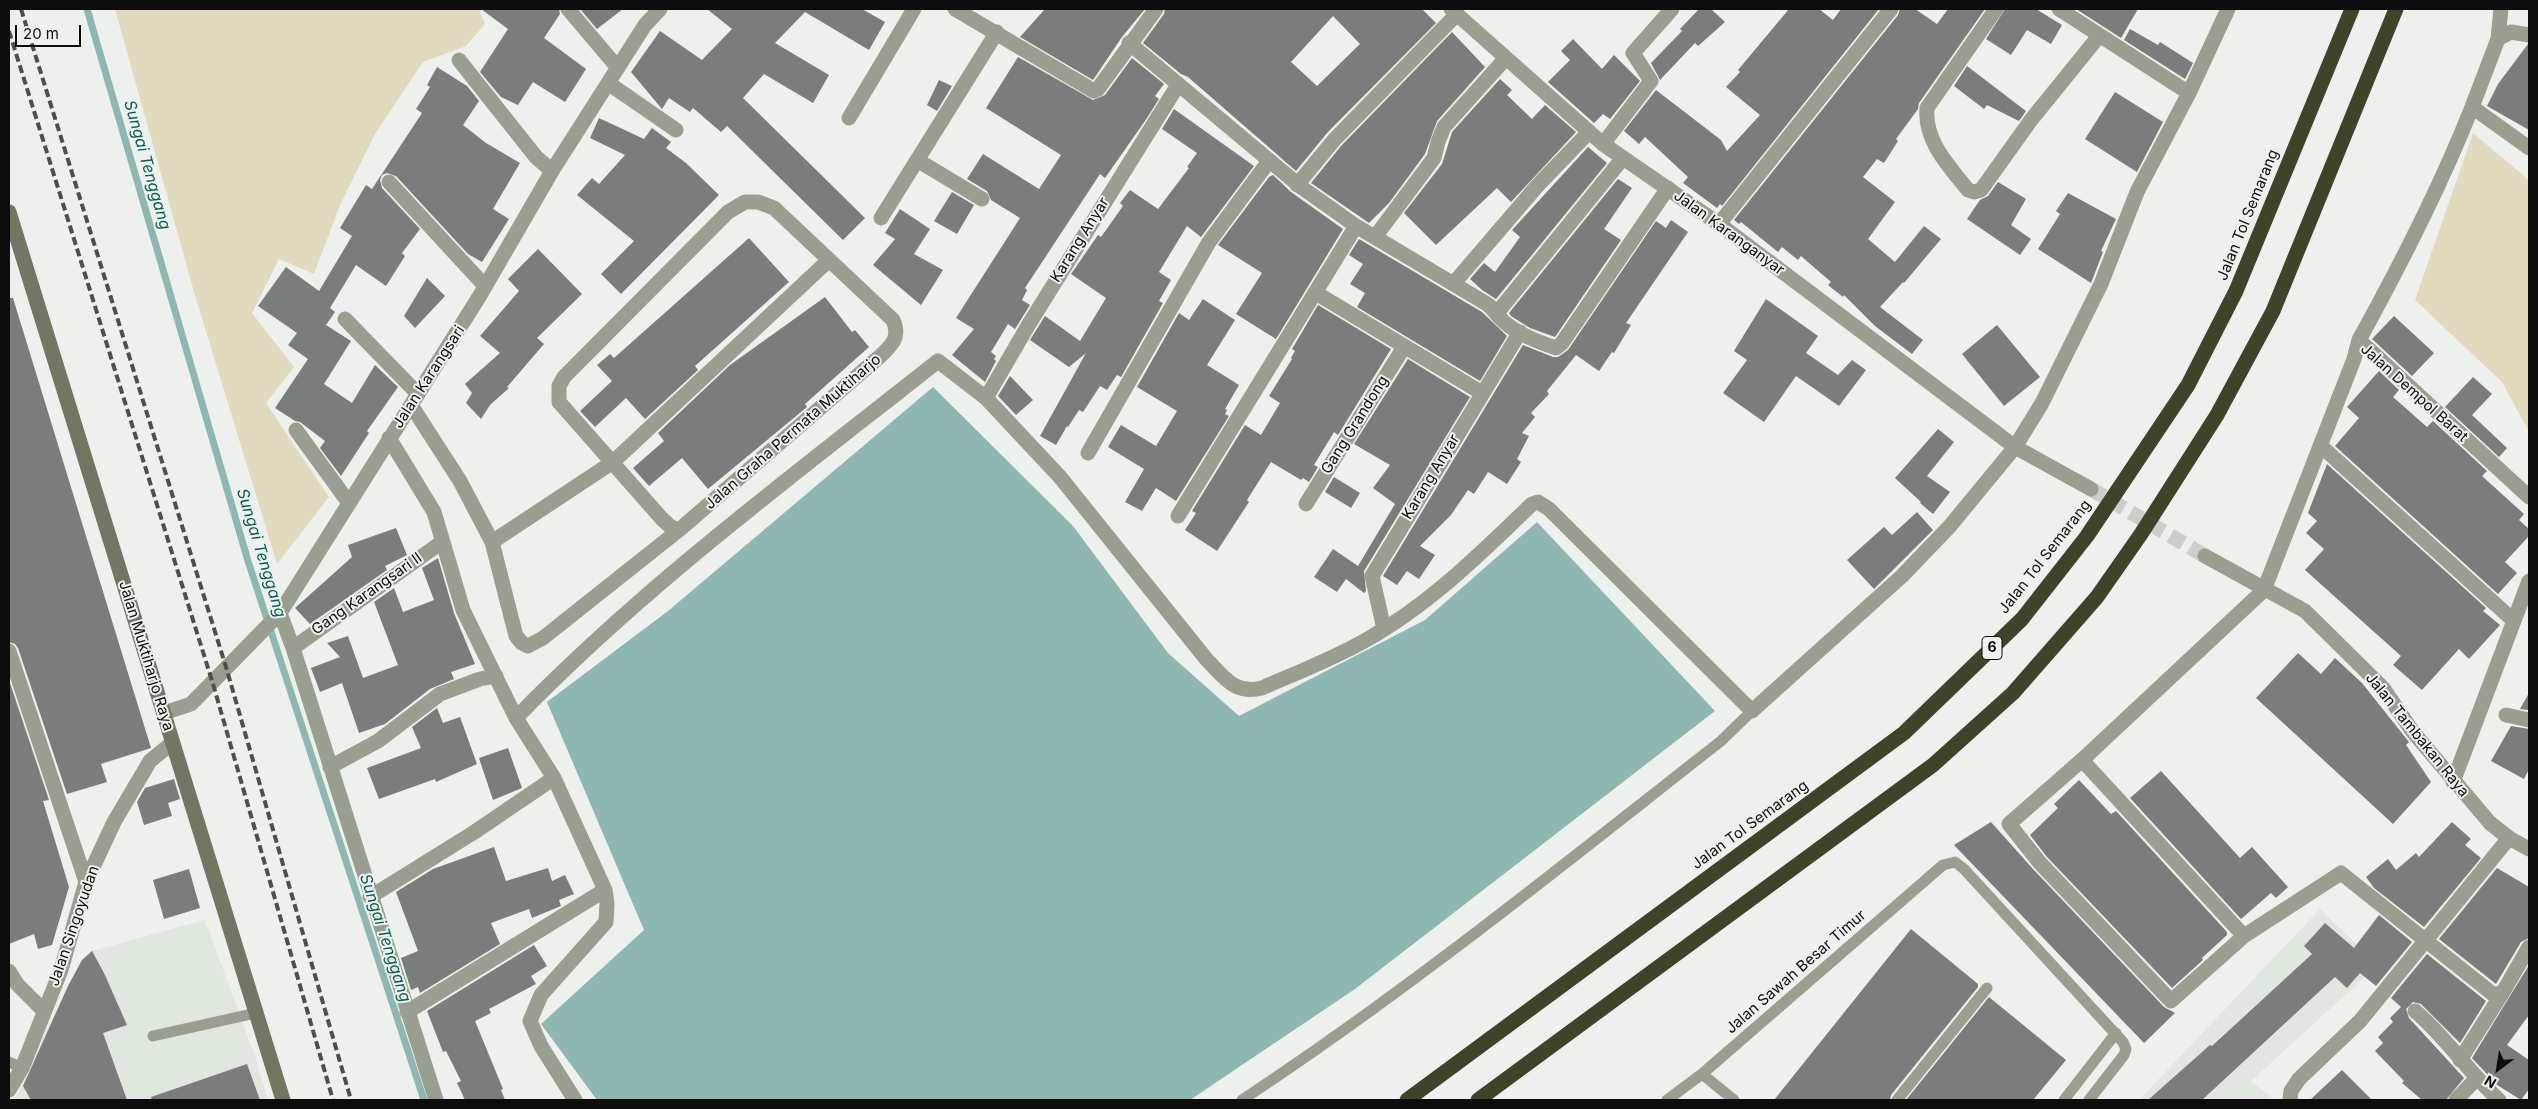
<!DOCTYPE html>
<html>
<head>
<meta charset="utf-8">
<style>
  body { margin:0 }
  #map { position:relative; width:2538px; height:1109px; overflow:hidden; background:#edf0ed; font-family:Inter,sans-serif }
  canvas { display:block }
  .frame { position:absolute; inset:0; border:10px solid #0c0d0c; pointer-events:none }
  .north { position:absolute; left:2473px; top:1044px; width:50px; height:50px; -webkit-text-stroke:4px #edf0ed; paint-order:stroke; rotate:211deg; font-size:14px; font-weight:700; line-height:20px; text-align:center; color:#0c0d0c }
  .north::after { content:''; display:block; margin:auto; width:18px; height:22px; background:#0c0d0c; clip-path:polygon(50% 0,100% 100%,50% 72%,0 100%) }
  .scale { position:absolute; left:15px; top:25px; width:66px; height:22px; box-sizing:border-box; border:2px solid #0c0d0c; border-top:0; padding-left:6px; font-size:15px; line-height:18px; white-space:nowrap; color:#0c0d0c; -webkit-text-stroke:4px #edf0ed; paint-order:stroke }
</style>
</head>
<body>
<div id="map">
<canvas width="2538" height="1109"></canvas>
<div class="frame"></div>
<div class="north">N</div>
<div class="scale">20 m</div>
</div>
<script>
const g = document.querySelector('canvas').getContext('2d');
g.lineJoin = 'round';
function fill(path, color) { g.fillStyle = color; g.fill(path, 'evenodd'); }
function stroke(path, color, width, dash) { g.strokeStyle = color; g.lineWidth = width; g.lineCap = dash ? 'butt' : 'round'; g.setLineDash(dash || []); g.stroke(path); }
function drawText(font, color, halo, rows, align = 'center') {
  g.font = font + ' Inter,sans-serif'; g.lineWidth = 4; g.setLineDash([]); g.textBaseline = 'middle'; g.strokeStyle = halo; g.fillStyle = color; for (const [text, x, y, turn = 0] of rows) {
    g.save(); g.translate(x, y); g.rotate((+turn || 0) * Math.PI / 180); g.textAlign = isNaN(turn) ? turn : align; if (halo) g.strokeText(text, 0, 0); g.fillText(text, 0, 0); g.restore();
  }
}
fill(new Path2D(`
  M2320,909L2378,965L2251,1081L2274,1100H2139Z
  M205,920L256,1059L268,1100H19L16,1097L43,1037L82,960L92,951Z`), '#dfe7de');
fill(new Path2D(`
  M115,9H479L485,24L466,46L423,62L375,134L340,205L314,274L279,259L252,313L294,367L266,403L329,497L277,564L194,292Z
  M2473,133L2529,180V432L2502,382L2415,300Z`), '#e1dabf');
fill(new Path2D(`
  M933,387L1073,526L1168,653L1239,716L1425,620L1537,522L1715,711L1355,989L1190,1100H597L541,1024L644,930L547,702L668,611Z`), '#8fb7b1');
stroke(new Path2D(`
  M87,9L248,561L424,1100`), '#8fb7b1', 7);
fill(new Path2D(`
  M481,9H559L560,14L544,38L586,69L565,102L533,82L518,105L501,97L480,72L508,29Z
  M580,9H623L597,29Z
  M707,9H862L885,22L869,50L805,12L775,43L829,75L813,103L764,74L743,98L865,218L843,240L727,126L721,132L693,108L690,112L669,98L662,109L631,72L660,31L702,60L732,29Z
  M1045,9H1145L1122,37L1093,80L1020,37Z
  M1165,9H1422L1436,23L1327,133L1296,171L1188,77L1181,74L1143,43L1164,14ZM1333,16L1360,44L1317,86L1291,62Z
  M1699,9H1711L1725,22L1698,46L1695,43L1660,80L1651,63L1682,31L1680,29Z
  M1789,9H1819L1833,20L1841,9H1879L1722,206L1720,204L1717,208L1683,183L1688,177L1645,137L1639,144L1624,131L1656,90L1721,140L1727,151L1760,115L1726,87L1740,72L1738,70Z
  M1900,9H1915L1937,24L1948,9H1985L1919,103L1918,109L1896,139L1898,141L1884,163L1877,159L1863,177L1895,202L1868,239L1895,262L1924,226L1941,239L1904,283L1903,282L1880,307L1923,340L1912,354L1875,326L1844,295L1843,297L1828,285L1831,282L1801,256L1798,260L1782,247L1778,252L1741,222L1739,224L1734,220L1898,15Z
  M2005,9H2036L2062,25L2051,44L2027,30L2011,55L1986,39Z
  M2076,9H2138L2121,38Z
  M2130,29L2158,45L2160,42L2193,63L2185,79L2124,40Z
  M1452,32L1485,67L1437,121L1425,154L1389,203L1369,223L1311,183L1341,146Z
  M1573,39L1602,69L1614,55L1640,81L1610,119L1603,114L1594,123L1548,82L1570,60L1561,51Z
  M2528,44H2529V130L2487,106L2498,84Z
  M1018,57L1093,100L1105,95L1132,58L1164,84L1155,96L1159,99L1147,118L1105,178L1100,174L1025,288L1027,290L1022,300L1030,305L1015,329L1008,324L991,352L996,356L994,359L996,361L985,382L952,355L974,329L956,318L1020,218L991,200L987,191L967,179L983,154L1039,189L1061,155L986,108Z
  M1967,66L2026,111L2019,121L1987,105L1984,109L1954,86Z
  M437,67L467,86L479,101L463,125L486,143L520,163L493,209L509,219L482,262L468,254L396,176L387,173L382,175L380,180L382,188L420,229L402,253L405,256L386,286L356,265L330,308L335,312L326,325L351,341L324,384L352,403L375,365L398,387L367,431L369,433L341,476L320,448L325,441L300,422L295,421L275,408L308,359L288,345L297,333L258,306L286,267L319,291L352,236L340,228L366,185L372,189L422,113L416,109L430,87L427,85Z
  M1500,79L1512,90L1507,95L1532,119L1545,105L1576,132L1511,202L1497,188L1436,245L1404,213L1442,164L1452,132Z
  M939,80L952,86L937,111L927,105Z
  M2115,92L2163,122L2137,172L2085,139Z
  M1174,109L1254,166L1201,237L1187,226L1159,272L1171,280L1159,301L1163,303L1121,377L1117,375L1107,390L1100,386L1083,412L1079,410L1068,427L1067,426L1056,445L1040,436L1086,353L1069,367L1030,340L1045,316L1080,341L1106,298L1071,274L1098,235L1101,237L1123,206L1120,203L1130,190L1158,209L1189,168L1187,167L1197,153L1162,129Z
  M599,118L644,139L652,128L671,142L666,148L686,163L719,195L621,294L601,274L634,241L577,195L592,178L599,184L625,155L590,138Z
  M1588,147L1607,163L1496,299L1482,290L1470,279L1484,263L1495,272L1520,237L1512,230Z
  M1273,175L1291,192L1343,229L1276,339L1236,314L1262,273L1218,245L1269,177Z
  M1618,179L1632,188L1604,229L1621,240L1555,337L1530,328L1511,316L1509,313Z
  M1998,182L2026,199L2011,225L2031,239L2020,255L1967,219L1980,200L1988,196Z
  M952,192L974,205L957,234L934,221Z
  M2068,193L2116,219L2101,251L2103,252L2091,283L2038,249L2060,214L2056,211Z
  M900,209L930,229L914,254L943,270L921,305L873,265L895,239L885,233Z
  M1671,220L1688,232L1626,323L1631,325L1614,353L1612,352L1599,371L1576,355L1547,391L1549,394L1531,413L1535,417L1522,433L1529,436L1517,459L1521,462L1507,484L1488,472L1474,494L1468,490L1451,515L1420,546L1435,555L1419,579L1407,571L1397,585L1383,576L1523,345L1553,357H1558L1568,350L1656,221L1666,228Z
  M749,238L789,282L695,366L698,370L645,419L626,398L595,427L580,411L612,381L597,365L610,354L614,358Z
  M1359,239L1482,312L1507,336L1480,381L1357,307L1365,293L1350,284L1363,264L1349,255Z
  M538,249L582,294L537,338L544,344L507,387L509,388L490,405L481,419L466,403L472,393L465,384L500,353L480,336L519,291L508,279Z
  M427,278L445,296L415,328L404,316Z
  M825,297L852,332L855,330L869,347L805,404L807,407L708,489L682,458L649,486L633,468L664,441L658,433L730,365Z
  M9,298H13L151,748L101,764L107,782L67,794L18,648L15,644L9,642Z
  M1203,299L1235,320L1207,365L1239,385L1225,409L1227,410L1225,414L1229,416L1176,501L1156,488L1142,511L1125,502L1144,469L1108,447L1121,425L1156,446L1177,411L1137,387L1179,313L1189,320Z
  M1766,299L1818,336L1806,353L1838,375L1852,360L1866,370L1839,406L1796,376L1764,422L1723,393L1747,360L1734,351Z
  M1318,305L1391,349L1338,435L1334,432L1314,465L1318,467L1309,482L1303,478L1301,480L1271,462L1247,500L1249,502L1217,551L1185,530L1196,513L1192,511L1245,425L1261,435L1280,403L1269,396L1292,359L1291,358L1295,351L1292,349Z
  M2394,316L2434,353L2412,376L2372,339Z
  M1997,325L2040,377L2004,406L1962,354Z
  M1408,359L1470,397L1364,571L1366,591L1364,593L1346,579L1337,592L1314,577L1333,549L1358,566L1395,504L1373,488L1390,465L1354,444Z
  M2379,371L2399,390L2393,397L2427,427L2433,421L2487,471L2482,476L2524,514L2519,520L2529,529V536L2505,562L2517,573L2498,594L2335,446L2359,418L2347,407Z
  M1010,376L1033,400L1016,415L998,396Z
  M2473,377L2492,394L2472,415L2507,448L2499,457L2445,407Z
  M1938,429L1954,442L1927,476L1950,492L1933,514L1920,503L1921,502L1895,478Z
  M2327,464L2486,608L2483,611L2500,625L2469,659L2459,649L2422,690L2393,665L2401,656L2305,570L2324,549L2306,533L2317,521L2308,513Z
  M1334,477L1360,493L1351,508L1325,492Z
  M1917,512L1933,530L1874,589L1847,560L1884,527L1892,535Z
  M396,528L407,555L385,566L387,570L310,624L295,608L352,557L348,545Z
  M438,558L454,613L475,664L451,672L454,679L430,689L385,724L359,733L342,683L320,692L311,668L340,657L327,643L348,636L363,678L398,665L374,602L394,588L403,612L434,600L422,568Z
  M2298,653L2321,674L2335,658L2362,683L2409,742L2406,745L2431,782L2393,824L2256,698Z
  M9,680L49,800L43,801L69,887L52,945L38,949L34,934L9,944Z
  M2529,693V710L2520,709Z
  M437,708L443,723L460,717L477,764L436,782L435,779L379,799L367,768L421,748L412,727Z
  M2511,726L2529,729V769L2524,779L2491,761Z
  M508,748L522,788L493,800L479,758Z
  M2161,771L2240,858L2252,847L2288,887L2276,898L2271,893L2241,919L2130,798Z
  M174,779L180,799L168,803L172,816L144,825L137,802L145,788Z
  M2079,780L2111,814L2116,811L2227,932V935L2202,958L2203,960L2172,988L2047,857L2030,835L2058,808L2054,804Z
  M1991,822L2033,869L2164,1007L2175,1013L2144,1043L1954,845Z
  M2452,822L2471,839L2465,845L2481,858L2424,927L2374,888L2366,877L2388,859L2396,870L2416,853L2419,857Z
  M494,847L506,881L548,868L552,881L565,875L574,894L559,900L561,906L532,918L529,909L491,923L500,944L420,993L418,987L411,990L401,958L418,951L396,892L433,869Z
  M2497,868L2529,887V938L2521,942L2496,984L2439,939Z
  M189,869L200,908L164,919L153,880Z
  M2379,915L2412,942L2376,986L2360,973L2347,988L2335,977L2202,1100H2148L2210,1045L2212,1046L2312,954L2304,946L2325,923L2354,948Z
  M1911,929L1978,984V987L1891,1095L1890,1100H1774Z
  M534,945L547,966L531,976L536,984L489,1009L491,1013L475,1021L503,1089L501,1090L505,1100H465L457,1083L461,1081L446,1051L443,1052L427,1011Z
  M92,951L104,973L127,1025L103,1033L127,1100H31L23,1086L68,986L82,960Z
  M2427,954L2486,1001L2460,1043L2421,1004L2413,1002L2406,1009L2409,1018L2464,1078L2446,1100H2422L2402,1083L2404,1081L2375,1051L2383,1043L2378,1037L2393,1022L2390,1018L2401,1007L2391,998Z
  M2529,965V1015L2507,1045L2529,1060V1089L2521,1100L2497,1085L2472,1058Z
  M1989,997L2066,1060L2033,1100H1906Z
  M247,1064L260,1100H152L151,1097Z
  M2342,1070L2372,1100H2310Z`), '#797d7b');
stroke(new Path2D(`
  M2091,489L2205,556`), '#cbcecb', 15, [15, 8]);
stroke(new Path2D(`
  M153,1036L256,1013
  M9,1062L22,1068
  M1702,1074L1734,1100
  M1242,1100C1409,990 1564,864 1721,741L1752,711
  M1667,1100L1702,1074L1943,865L1955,862L1964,869L2123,1042L2126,1049L2124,1055L2089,1100
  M1897,1100L1987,988
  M2064,1100L2116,1033`), '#9a9e90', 11);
stroke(new Path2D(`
  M568,9L618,68
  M955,9L1094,91L1098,89L1156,9
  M1451,9L1603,144L1719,224L2015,447L2091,489
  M1996,9L1927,108C1924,141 1949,166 1968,190L1974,192L1981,190L2031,120L2099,36
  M2059,9L2189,93
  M2529,35L2511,32L2498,39L2472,107L2529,148
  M2498,39L2501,9
  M1129,43L1301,187L1356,226L1487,304C1493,308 1495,313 1500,318C1513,332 1538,342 1556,348L1562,343L1668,188
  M459,60L536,157L552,171
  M608,83L676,130
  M849,118L914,9
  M1603,144L1651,81L1633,53L1672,9
  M917,160L982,199
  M389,182L485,286
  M1297,185L1334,140L1457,14
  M745,202H758L774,208L893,320C901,338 891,346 878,358L679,530L671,527L663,520L559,402V386L564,377L728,212Z
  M881,218L997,32
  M1719,224L1891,9
  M1375,237L1434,158L1438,142L1444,127L1506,58
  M1454,283L1538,185L1589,132
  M1316,293L1482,393
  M1497,313L1623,158
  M345,319L418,394
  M2359,340C2401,264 2440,188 2472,107
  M986,398L1029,324L1178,85
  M411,405L460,481L492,542L613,462L829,260
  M296,430L349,503
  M389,438L434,512L463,610L516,718L554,778L605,890L607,904L606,922L541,995L530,1021L541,1046L575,1100
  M2321,446L2514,621
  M1088,453L1209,242L1269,161
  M1306,504L1404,347
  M1178,516L1356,226
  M492,542L516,636L522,643L528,646L543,638L679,530
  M2205,556L2305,611L2383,688L2413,732L2490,823L2509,838L2529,849
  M280,613L293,648L436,1100
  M1384,629L1372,576L1520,332
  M293,648L442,542
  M9,651L86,882
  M164,713L191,704L280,613L479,297L552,171L645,25L660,9
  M2506,715L2529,720
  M516,718C644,586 794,475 938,361L986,398L1060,477L1207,660C1225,678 1235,695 1262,688C1296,673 1333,659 1366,640C1429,605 1480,554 1532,504L1538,502L1549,509L1752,711L1902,576L1950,526L2015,447L2042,403L2101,284L2137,192L2189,93L2228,9
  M2082,760L2244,936L2171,1001L2040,863L2009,824L2082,760L2264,590L2354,359L2359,340L2529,497
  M330,767L378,741L440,694L480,679L496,676
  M2453,782L2529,581
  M370,897L473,833L554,778
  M2244,936L2341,873L2494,995L2503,992L2529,947
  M9,971L17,984L44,1011
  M2415,1011C2446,1037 2469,1073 2499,1100
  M407,1012L605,890
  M2460,1060L2503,992
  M9,1090L22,1068L61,970L86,882L114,822L150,761L172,743
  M2290,1100L2291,1091L2299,1079L2360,1021L2509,838
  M2456,1100L2476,1079`), '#9a9e90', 15);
stroke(new Path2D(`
  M9,212L283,1100`), '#727663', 15);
stroke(new Path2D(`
  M1407,1100L1904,733L2022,619L2087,536L2188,385L2236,291L2352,9
  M1478,1100L1933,765L2013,693L2097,597L2141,534L2217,415L2273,311L2396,9`), '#3e4429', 15);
stroke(new Path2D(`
  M21,9L226,667L351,1100
  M9,31L213,684L333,1100`), '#4d4f4d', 4, [8, 4]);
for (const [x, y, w] of [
  [1992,648,20]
]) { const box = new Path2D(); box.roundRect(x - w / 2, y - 11.5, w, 23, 4); g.fillStyle = '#edf0ed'; g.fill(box); stroke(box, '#0c0d0c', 1); }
drawText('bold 14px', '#0c0d0c', null, [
  ["6",1992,648]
]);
drawText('15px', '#0c0d0c', '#edf0ed', [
  ["Jalan Tol Semarang",2248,215,-68],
  ["Jalan Karanganyar",1729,233,36],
  ["Karang Anyar",1080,240,-58],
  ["Jalan Karangsari",429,377,-57],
  ["Jalan Dempol Barat",2414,393,42],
  ["Gang Grandong",1355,425,-58],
  ["Jalan Graha Permata Muktiharjo",793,432,-41],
  ["Karang Anyar",1431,477,-59],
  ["Jalan Tol Semarang",2045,557,-52],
  ["Gang Karangsari II",367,594,-35],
  ["Jalan Muktiharjo Raya",146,656,73],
  ["Jalan Tambakan Raya",2417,735,51],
  ["Jalan Tol Semarang",1750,825,-36],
  ["Jalan Singoyudan",74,926,-71],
  ["Jalan Sawah Besar Timur",1796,972,-41]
]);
drawText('italic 16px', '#055c55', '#edf0ed', [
  ["Sungai Tenggang",147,165,74],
  ["Sungai Tenggang",261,553,73],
  ["Sungai Tenggang",385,938,72]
]);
</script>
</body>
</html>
